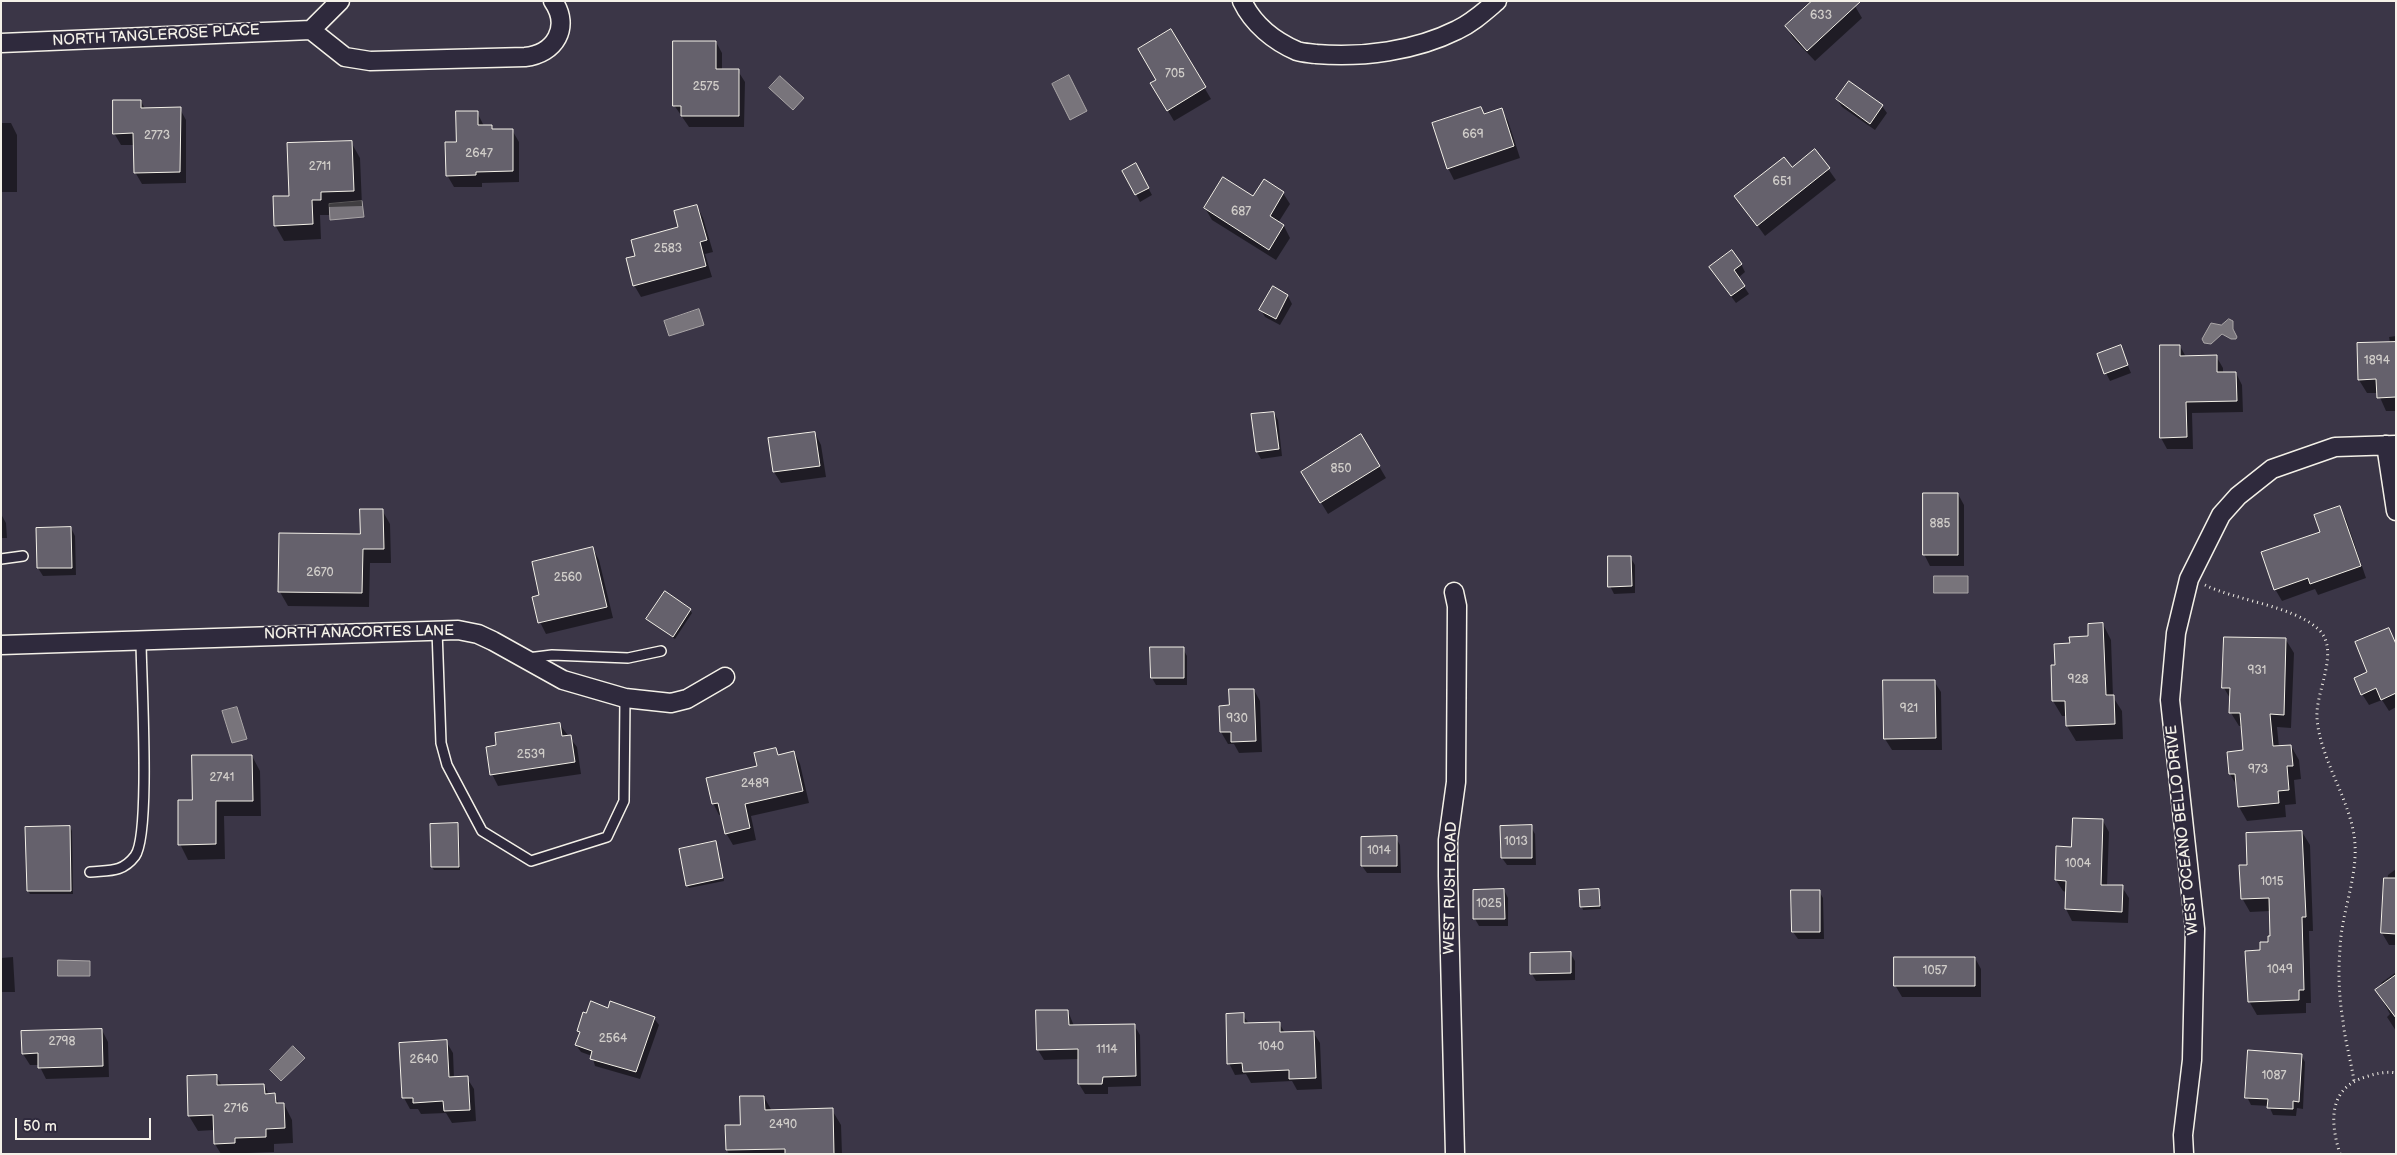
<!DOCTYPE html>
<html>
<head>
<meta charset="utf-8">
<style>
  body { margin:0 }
  #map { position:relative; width:2397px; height:1155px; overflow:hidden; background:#3b3647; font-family:"Balsamiq Sans",sans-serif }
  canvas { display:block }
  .frame { position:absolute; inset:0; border:2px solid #f4f1e8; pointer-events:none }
  .scale { position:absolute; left:15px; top:1118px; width:136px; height:22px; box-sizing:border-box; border:2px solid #f4f1e8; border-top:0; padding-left:6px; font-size:15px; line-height:18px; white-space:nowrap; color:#f4f1e8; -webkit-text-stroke:4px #2f2a3d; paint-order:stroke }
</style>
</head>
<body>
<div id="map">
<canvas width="2397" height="1155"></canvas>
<div class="frame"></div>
<div class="scale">50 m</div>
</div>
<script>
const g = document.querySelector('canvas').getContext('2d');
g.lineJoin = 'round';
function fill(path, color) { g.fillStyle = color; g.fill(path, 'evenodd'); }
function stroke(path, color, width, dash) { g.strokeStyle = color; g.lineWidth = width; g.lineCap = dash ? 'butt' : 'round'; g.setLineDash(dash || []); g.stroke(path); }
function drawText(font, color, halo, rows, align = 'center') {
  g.font = font + ' "Balsamiq Sans",sans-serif'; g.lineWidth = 4; g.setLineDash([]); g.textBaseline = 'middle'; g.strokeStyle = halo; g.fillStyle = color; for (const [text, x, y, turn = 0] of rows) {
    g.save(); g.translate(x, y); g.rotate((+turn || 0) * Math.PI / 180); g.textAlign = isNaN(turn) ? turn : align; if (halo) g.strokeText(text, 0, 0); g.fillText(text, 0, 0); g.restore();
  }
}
const water = new Path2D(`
  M1069,75L1087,111L1070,120L1052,84Z
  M780,76L804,98L793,110L769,88Z
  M362,201L364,217L330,220L329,204Z
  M699,309L704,325L669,336L664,321Z
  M2229,319L2233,321V329L2237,337L2236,339H2231L2222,334L2211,344L2204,343L2202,339L2211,323L2221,325Z
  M1934,576H1968V593H1934Z
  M237,707L247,739L232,743L222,711Z
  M58,960L90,961V976H58Z
  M293,1046L305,1058L281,1081L270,1070Z`);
fill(water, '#78747b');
stroke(water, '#aaa6a7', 1);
fill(new Path2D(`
  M1855,6L1862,18L1815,61L1793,38L1787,27Z
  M1171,31L1211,99L1174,121L1152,84L1158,80Z
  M716,42L722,53V70L738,71L745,82L744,127H689L674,105Z
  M1849,83L1882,106L1887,113L1875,130L1842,107L1837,99Z
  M141,101L145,109H180L186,120V183L142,184L135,172L134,145H121L114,133Z
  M1481,108L1485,115L1501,110L1508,121L1520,158L1454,180L1448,168Z
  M477,112L484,126H491L493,130H512L519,142V182L482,183V187H454L447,175L457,144Z
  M1,123H11L17,135V192H1Z
  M351,142L360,158L362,206L329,207V215H320L321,239L284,241L275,225L290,197Z
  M1815,150L1836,180L1765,236L1736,196L1791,169Z
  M1136,165L1152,195L1140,202L1136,194Z
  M1283,193L1290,204L1278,223L1284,226L1290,238L1276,260L1212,220L1205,208Z
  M697,206L703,218L713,252L705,254L712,277L641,297L634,285L637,257L680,228Z
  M1741,264L1745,272L1738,278L1749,294L1736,303L1715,275Z
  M1273,288L1288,296L1292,304L1280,325L1265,317L1261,310Z
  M2396,336V411H2386L2378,393H2367L2359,380L2390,343L2389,337Z
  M2180,346L2186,357L2216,356L2223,368V373H2236L2242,385L2243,412L2192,413L2193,449H2167L2161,438Z
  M2120,347L2131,373L2110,381L2106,373Z
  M1274,413L1278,420L1282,456L1261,459L1257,452Z
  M815,433L821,445L826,477L781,483L774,472L770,439Z
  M1379,466L1386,478L1328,514L1309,483Z
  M1958,494L1964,505V566H1930L1924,554Z
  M2340,508L2346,519L2366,578L2318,595L2315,589L2282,601L2275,589Z
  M382,510L390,524L391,563H370L369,607L288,606L280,592L361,536Z
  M1,514L6,523L7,538H1Z
  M71,528L75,536L76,575L43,576L38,568V529Z
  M593,549L599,560L613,618L546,634L540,622L541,596Z
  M1630,557L1635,565V593L1614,594L1610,586Z
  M690,610L692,613L675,639L647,619Z
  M2103,624L2111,640L2113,697L2122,711L2123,739L2076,741L2067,726V716H2062L2053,701L2056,666L2071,644L2090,637Z
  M2388,629L2396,643V707L2389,711L2382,700L2369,705L2362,694L2369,673Z
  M2286,640L2294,653L2291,728L2277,727L2279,747L2291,746L2299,760L2301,779L2294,780L2296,804L2285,805L2286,817L2247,821L2239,807L2237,786L2230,774L2245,752L2242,726H2239L2231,713V700L2224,688Z
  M1183,649L1187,656V685H1156L1152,678Z
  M1934,681L1941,692L1942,750H1892L1885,739Z
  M1254,690L1260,701L1262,752L1239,753L1234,744H1228L1221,732V707H1230Z
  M560,725L577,747L581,774L498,786L492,774Z
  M776,750L779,756L794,752L800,764L809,803L751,816L756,840L733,845L726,833L722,814L719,815L713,803L758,767Z
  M252,756L260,771L261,816H224L225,859L188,860L180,844L193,802Z
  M2103,821L2109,832L2107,886L2122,887L2129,898L2128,923L2072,921L2066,909V892L2063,891L2056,880Z
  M431,825H457L459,828L460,870H434L432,867Z
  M70,827L72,831L73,894H30L28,891L27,828Z
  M1531,827L1535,834L1536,865H1507L1502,858Z
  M2302,832L2310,845L2313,931H2309L2311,1003H2306V1013L2257,1015L2249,1001L2261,951L2270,943L2272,937L2270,911L2250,912L2242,898L2248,866Z
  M1396,838L1400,845L1401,873H1367L1362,866Z
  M717,846L724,881L689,888L687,885Z
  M2396,869V945H2389L2382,933L2388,875Z
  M1504,890L1508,898V926H1479L1475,919Z
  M1598,890L1601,909L1583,910L1582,907Z
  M1819,891L1823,898L1824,939H1798L1793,932Z
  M1570,953L1575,961V980L1536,981L1532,974Z
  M13,957L15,992H1V958Z
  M1975,958L1981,969V997H1902L1895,985Z
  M2395,973L2396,974V1031L2387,1017L2390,1014L2377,991L2383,986L2381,983Z
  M609,1009L654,1018L659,1025L640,1079L595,1066L592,1056L581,1052L576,1045L580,1034L578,1031L587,1015Z
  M1068,1011L1074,1026L1134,1025L1140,1035L1141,1086L1108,1087V1094H1085L1079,1084V1059L1044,1060L1038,1050Z
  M1243,1015L1249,1024L1279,1023L1285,1033L1313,1032L1320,1043L1322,1089L1297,1090L1292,1081L1251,1083L1246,1074L1235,1075L1229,1063Z
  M102,1030L108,1042L109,1077L46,1079L39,1065H30L23,1054Z
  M446,1041L453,1053L454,1078H467L474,1089L476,1121L452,1123L446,1113L421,1114L418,1109H410L404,1098Z
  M2301,1055L2305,1062L2303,1109L2297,1108L2296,1116L2273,1115L2269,1106L2251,1105L2247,1097Z
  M216,1076L222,1086L264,1085L269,1095H274L280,1105L284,1104L292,1120L293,1143L274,1144V1152L221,1154L215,1144L214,1130L198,1131L189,1116Z
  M764,1097L772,1111L832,1110L841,1125L842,1154H729L727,1150Z`), '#0007');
const building = new Path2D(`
  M1812,1H1861L1807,51L1785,26Z
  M1171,29L1206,87L1167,111L1150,83L1156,80L1138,49Z
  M673,41H716V69H739V116H681V106H673Z
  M1849,81L1883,105L1870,124L1836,99Z
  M113,100H141V108L181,107L180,172L134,173L133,133L113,134Z
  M1481,107L1484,114L1502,108L1514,146L1447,169L1432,123Z
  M456,111H478V125H492V129H513V171L476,172V175L446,176L445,142H456Z
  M352,141L354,191L321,192V200H312L313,224L274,226L273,196H289L287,143Z
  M1815,149L1830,168L1757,226L1734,196L1784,157L1792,167Z
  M1136,163L1149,188L1135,195L1122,171Z
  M1223,177L1253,196L1264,179L1284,192L1270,216L1284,225L1269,250L1204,208Z
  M697,205L707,240L700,242L706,266L633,286L626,258L635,256L631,240L678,227L674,211Z
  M1732,250L1742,264L1734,270L1745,286L1731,296L1709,267Z
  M1273,286L1288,295L1276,319L1259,310Z
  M2396,342V397L2377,398L2376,379L2358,380L2357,343Z
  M2121,345L2128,365L2104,374L2097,354Z
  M2160,345H2180V356L2217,355V372H2236L2237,401L2186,402L2187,437L2160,438Z
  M1274,412L1279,449L1256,452L1251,414Z
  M815,432L820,466L773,472L768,438Z
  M1361,434L1380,466L1320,503L1301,472Z
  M1923,493H1958V555H1923Z
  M2340,506L2361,566L2310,584L2308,578L2274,590L2261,552L2320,532L2314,515Z
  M360,509H383L384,549H363L362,593L278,592L279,533L360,534Z
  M71,527L72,568H37L36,528Z
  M593,547L607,607L538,623L532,597L539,595L532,562Z
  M1608,556H1631L1632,586L1608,587Z
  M665,591L691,609L673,637L646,619Z
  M2103,623L2106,695H2114L2115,724L2066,726L2065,701H2052L2051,665H2055L2054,644L2070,643L2069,637L2088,636V624Z
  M2389,628L2396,644V693L2381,700L2376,688L2361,695L2354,678L2367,672L2355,642Z
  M2224,637L2286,638L2284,715L2270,714L2273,746L2291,745L2293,766H2287L2289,790L2278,791L2279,803L2238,807L2235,774H2229L2227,752L2243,750L2240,713H2229L2230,688H2222Z
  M1150,647H1184V678H1151Z
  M1883,680H1935L1936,738L1884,739Z
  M1229,689H1254L1256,741L1231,742V732H1220L1219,706L1229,705Z
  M560,723L562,736L571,735L575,762L490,775L486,747L496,745L495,733Z
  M776,748L778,755L794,751L803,791L745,804L750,828L725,834L718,803L712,804L706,778L757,766L754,753Z
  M192,755H252L253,801H216V844L178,845V800H192Z
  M2073,818L2103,819L2101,885H2123L2122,912L2065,909L2066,881L2055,880L2056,846L2071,847Z
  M458,823L459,867H431L430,824Z
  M1532,825V858H1501L1500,826Z
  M70,826L71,891H27L25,827Z
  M2302,831L2306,917H2302L2304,990H2299V1000L2248,1002L2245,951L2260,950V942H2268V936H2270L2269,898L2241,899L2239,865H2247L2246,833Z
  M1397,836V866H1361V837Z
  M716,841L723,878L686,886L679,849Z
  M2384,878H2396V934L2381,933Z
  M1504,889L1505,919H1473V890Z
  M1599,889L1600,906L1580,907L1579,890Z
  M1791,890H1820V932H1792Z
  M1571,952V973L1530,974V953Z
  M1894,957H1975V986H1894Z
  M2396,975V1018L2375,990Z
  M591,1001L608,1008L610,1001L655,1017L636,1072L590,1059L592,1051L575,1045L580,1032L577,1031L583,1012L586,1013Z
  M1036,1010H1068L1069,1025L1135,1024L1136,1076L1103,1077L1102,1084H1078V1049L1037,1050Z
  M1244,1013V1023L1280,1022V1032L1314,1031L1316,1078L1289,1079V1070L1243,1072L1242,1063L1227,1064L1226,1014Z
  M102,1029L103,1066L38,1068V1053L22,1054L21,1031Z
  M447,1040L449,1077L468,1076L470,1110L444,1111L443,1101L413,1103V1098H402L399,1043Z
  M2248,1050L2302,1054L2299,1102L2293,1101V1109L2267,1108L2268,1099L2245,1098Z
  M217,1075V1085L264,1084L265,1094L275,1093L276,1103H284L285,1128L266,1129V1137L235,1138V1143L214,1144L213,1115L188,1116L187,1076Z
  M740,1096H764L765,1110L833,1108L834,1154H785V1149L726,1150L725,1125H740Z`);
fill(building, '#65616c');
stroke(building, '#f4f1e8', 1);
const service = new Path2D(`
  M1,559L23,556
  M437,630L441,743L447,765L482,831L531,861L607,837L624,801L625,698
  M528,658L552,655L628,658L661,651
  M90,872C109,870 122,873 135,856C151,835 141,675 141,640`);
const minor = new Path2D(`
  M1242,1C1253,24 1274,41 1297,51C1303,53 1310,53 1316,54C1362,58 1415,51 1457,30C1472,23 1484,12 1497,1
  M311,30L340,1
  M1,43L311,30L345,57L370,61L525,57C555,54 571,27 553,1
  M2386,445L2396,511
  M1454,592L1457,606L1456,782L1448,840V876L1455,1154
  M1,645L458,630L478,634L493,641L563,680L625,698L671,703L687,699L725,677
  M2184,1154L2183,1135L2192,1060L2195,929L2170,700L2176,633L2189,579L2221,515L2238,496L2272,469L2335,447L2396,445`);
stroke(service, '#f4f1e8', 12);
stroke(minor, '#f4f1e8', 21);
stroke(new Path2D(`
  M2205,585C2235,600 2292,606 2317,628C2342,649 2315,691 2317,718C2320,761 2353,803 2355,845C2357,880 2341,914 2340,949C2338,972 2339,998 2343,1021C2345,1041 2351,1061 2354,1081
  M2340,1154C2330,1122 2328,1089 2365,1077C2375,1074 2385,1071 2396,1073`), '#f4f1e8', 3, [1, 4]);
stroke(service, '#2f2a3d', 9);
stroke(minor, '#2f2a3d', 18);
drawText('12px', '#d0cdc9', null, [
  ["633",1821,16],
  ["705",1175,74],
  ["2575",706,87],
  ["669",1473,135],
  ["2773",157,136],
  ["2647",479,154],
  ["2711",320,167],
  ["651",1782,182],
  ["687",1241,212],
  ["2583",668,249],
  ["1894",2377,361],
  ["850",1341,469],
  ["885",1940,524],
  ["2670",320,573],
  ["2560",568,578],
  ["931",2257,671],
  ["928",2078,680],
  ["921",1909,709],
  ["930",1237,719],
  ["2539",531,755],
  ["973",2258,770],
  ["2741",222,778],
  ["2489",755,784],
  ["1013",1516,842],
  ["1014",1379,851],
  ["1004",2078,864],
  ["1015",2272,882],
  ["1025",1489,904],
  ["1049",2280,970],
  ["1057",1935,971],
  ["2564",613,1039],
  ["2798",62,1042],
  ["1040",1271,1047],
  ["1114",1107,1050],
  ["2640",424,1060],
  ["1087",2274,1076],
  ["2716",236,1109],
  ["2490",783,1125]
]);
drawText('15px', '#f4f1e8', '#2f2a3d', [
  ["NORTH TANGLEROSE PLACE",156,36,-3],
  ["NORTH ANACORTES LANE",359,633,-1],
  ["WEST OCEANO BELLO DRIVE",2183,830,-96],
  ["WEST RUSH ROAD",1451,888,-89]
]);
</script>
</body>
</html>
